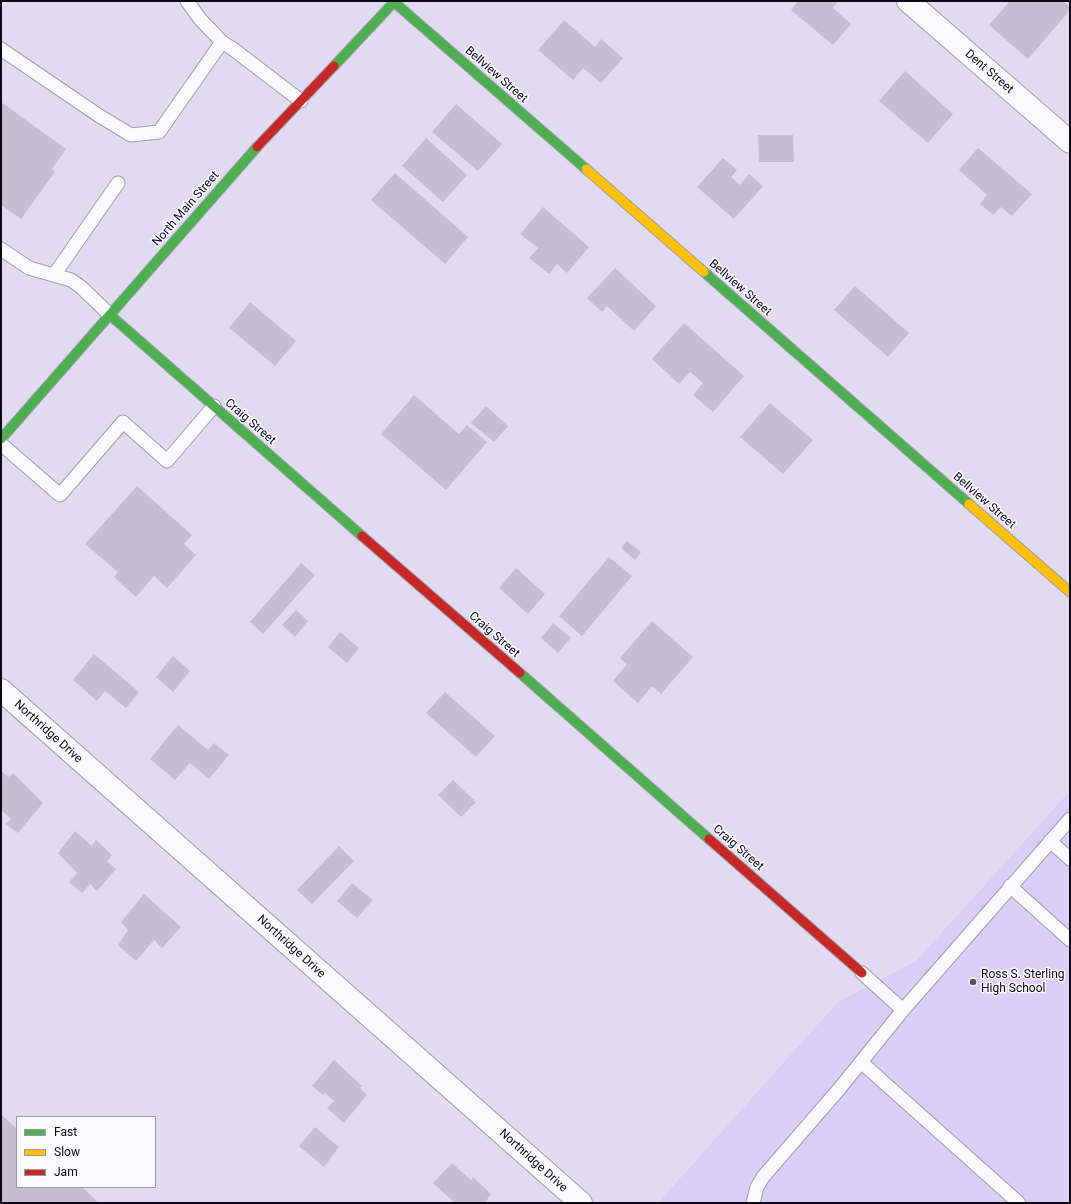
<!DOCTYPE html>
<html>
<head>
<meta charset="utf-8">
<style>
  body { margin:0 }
  #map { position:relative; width:1071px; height:1204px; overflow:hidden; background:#e1dbf1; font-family:Roboto,sans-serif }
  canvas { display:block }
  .frame { position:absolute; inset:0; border:2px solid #0d0817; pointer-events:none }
  .legend { position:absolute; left:16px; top:1116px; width:140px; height:72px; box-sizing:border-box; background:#fbfaff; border:1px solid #9c99a2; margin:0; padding:5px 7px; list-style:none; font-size:12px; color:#0d0817 }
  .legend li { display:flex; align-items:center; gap:8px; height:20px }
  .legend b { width:20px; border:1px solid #9c99a2 }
</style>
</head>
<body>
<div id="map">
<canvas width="1071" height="1204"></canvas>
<div class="frame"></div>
<ul class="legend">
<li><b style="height:5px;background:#4caf50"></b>Fast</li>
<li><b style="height:5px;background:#ffc107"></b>Slow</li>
<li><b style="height:5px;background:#c62828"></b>Jam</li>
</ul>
</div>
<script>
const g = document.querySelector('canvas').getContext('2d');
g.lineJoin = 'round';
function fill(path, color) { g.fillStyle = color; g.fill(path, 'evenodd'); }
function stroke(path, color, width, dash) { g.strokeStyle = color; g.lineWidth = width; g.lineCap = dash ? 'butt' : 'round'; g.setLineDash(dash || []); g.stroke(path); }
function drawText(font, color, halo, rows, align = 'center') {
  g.font = font + ' Roboto,sans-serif'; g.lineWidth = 3; g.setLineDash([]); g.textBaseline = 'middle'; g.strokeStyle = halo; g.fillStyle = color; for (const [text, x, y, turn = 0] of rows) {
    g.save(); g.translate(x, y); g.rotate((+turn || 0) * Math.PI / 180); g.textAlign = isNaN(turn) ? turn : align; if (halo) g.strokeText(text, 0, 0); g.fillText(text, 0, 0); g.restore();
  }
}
fill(new Path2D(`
  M1070,791V1203H658L838,1002L916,961Z`), '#d9cef5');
fill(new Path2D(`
  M798,1H838L833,8L851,24L833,45L791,10Z
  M1010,1H1064L1070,7V10L1028,59L989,25Z
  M564,20L595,47L601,39L623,58L601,83L583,68L573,80L538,50Z
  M905,71L953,114L928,143L879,101Z
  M1,102L66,149L52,169L55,172L21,219L1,205Z
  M456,104L502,144L478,171L432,132Z
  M758,135H793L794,162H759Z
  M426,138L467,175L443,202L402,166Z
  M978,148L1032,194L1012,216L1001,207L993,215L980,204L987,195L959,170Z
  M723,158L737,170L731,177L740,185L749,174L763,186L734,219L697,187Z
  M395,173L468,237L445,264L371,200Z
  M543,207L589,247L567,273L557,264L549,274L529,258L538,248L520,234Z
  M615,268L656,306L634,331L607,306L602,312L587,298Z
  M855,286L909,333L888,357L834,310Z
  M250,302L296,341L275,366L229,328Z
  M684,323L744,376L713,412L693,395L703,383L690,372L679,384L652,359Z
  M414,395L459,434L467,425L487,442L446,490L381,434Z
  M770,403L813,440L783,474L740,437Z
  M486,406L508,426L494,442L471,423Z
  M137,486L192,535L184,544L196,555L167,588L154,576L136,597L114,577L118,572L85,544Z
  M627,541L641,552L635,560L621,548Z
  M609,557L632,576L582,636L559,616Z
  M301,563L315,575L263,634L250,622Z
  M516,568L545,594L528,614L499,588Z
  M296,610L308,621L295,637L282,625Z
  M652,621L693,657L661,694L652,686L638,703L613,681L627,664L620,658Z
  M553,623L571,638L558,653L541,638Z
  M340,632L359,648L347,663L328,647Z
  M94,654L139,692L126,708L105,691L97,701L73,680Z
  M173,656L190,671L173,692L156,677Z
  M445,692L495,736L476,757L426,713Z
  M178,725L208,750L214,743L229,755L209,779L190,763L175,780L150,759Z
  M1,771L9,777L13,773L43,803L18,833L6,824L11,819L1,810Z
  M453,780L476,802L461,817L438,795Z
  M75,831L92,846L96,840L112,855L107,861L116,869L97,891L90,884L82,893L69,882L77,873L58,853Z
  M339,846L354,861L312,904L297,890Z
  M352,883L373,900L357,918L337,901Z
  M144,894L181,927L162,948L154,940L136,961L118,945L128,930L121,922Z
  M334,1060L362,1086L360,1088L367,1095L344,1123L327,1108L334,1101L325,1093L323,1095L312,1086Z
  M1,1114L17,1129V1187H82L99,1203H1Z
  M315,1127L339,1147L324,1167L299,1146Z
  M452,1163L471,1180L473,1177L491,1194L485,1203H455L433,1183Z`), '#c3bed1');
const lane = new Path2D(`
  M187,1L200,19L222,42
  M1,49L98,115L131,135L159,132L222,42L233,49L301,101
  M1,249L29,268L71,280L81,287L110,315
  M54,275L118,183
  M1,444L60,495L123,422L167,461L214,406
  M1050,841L1070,859
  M1010,886L1070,940
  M862,973L903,1010
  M861,1062L1019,1203
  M753,1203L757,1187L763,1177L840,1088L903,1010L1070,819`);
const street = new Path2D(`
  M908,1L1070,142
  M1,690L581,1203`);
const fast = new Path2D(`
  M394,2L586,169
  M334,66L395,1
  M704,272L969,504
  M110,315L362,536
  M1,439L257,147
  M520,673L709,839`);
const slow = new Path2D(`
  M586,169L704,272
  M969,504L1070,592`);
const jam = new Path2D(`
  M257,147L334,66
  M362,536L520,673
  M709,839L862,973`);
stroke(lane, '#a29cae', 15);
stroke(street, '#a29cae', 24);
stroke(fast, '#a29cae', 11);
stroke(slow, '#a29cae', 11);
stroke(jam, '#a29cae', 11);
stroke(lane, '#fafafd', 13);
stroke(street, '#fafafd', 22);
stroke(fast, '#4caf50', 9);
stroke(slow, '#ffc107', 9);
stroke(jam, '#c62828', 9);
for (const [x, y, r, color] of [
  [973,982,4,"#575263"]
]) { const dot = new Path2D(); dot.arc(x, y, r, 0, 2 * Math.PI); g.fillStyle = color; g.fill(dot); stroke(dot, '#fbfaff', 1.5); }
drawText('12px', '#0d0817', '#fbfaff', [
  ["Dent Street",989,72,41],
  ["Bellview Street",496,75,41],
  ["North Main Street",186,209,-49],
  ["Bellview Street",740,288,41],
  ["Craig Street",250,422,41],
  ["Bellview Street",984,501,41],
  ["Craig Street",494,635,41],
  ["Northridge Drive",48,732,42],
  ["Craig Street",738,848,41],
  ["Northridge Drive",291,947,42],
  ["Northridge Drive",533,1161,42]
]);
drawText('12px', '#0d0817', '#fbfaff', [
  ["Ross S. Sterling",981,975],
  ["High School",981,989]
], 'left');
</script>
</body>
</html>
